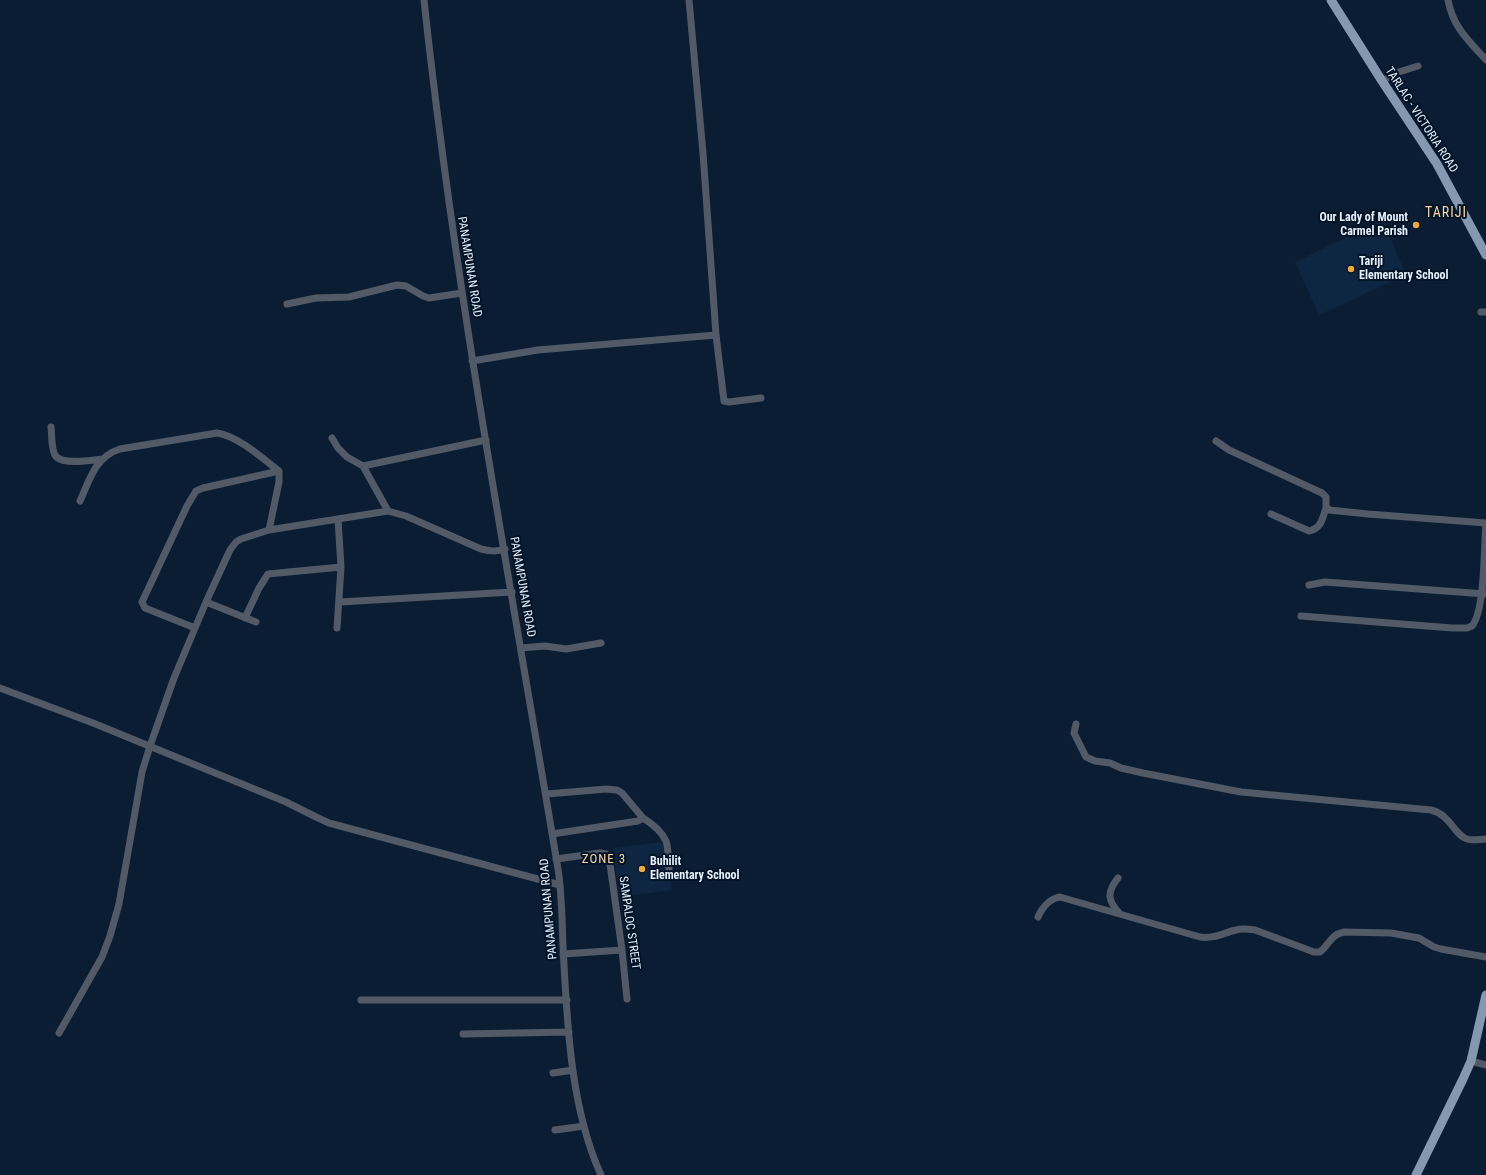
<!DOCTYPE html>
<html>
<head>
<meta charset="utf-8">
<style>
  body { margin:0 }
  canvas { display:block; background:#0b1d33 }
</style>
</head>
<body>
<canvas width="1486" height="1175"></canvas>
<script>
const g = document.querySelector('canvas').getContext('2d');
g.lineJoin = 'round';
function fill(path, color) { g.fillStyle = color; g.fill(path, 'evenodd'); }
function stroke(path, color, width, dash) { g.strokeStyle = color; g.lineWidth = width; g.lineCap = dash ? 'butt' : 'round'; g.setLineDash(dash || []); g.stroke(path); }
function drawText(font, color, halo, rows, align = 'center') {
  g.font = font + ' "Roboto Condensed",sans-serif'; g.lineWidth = 4; g.setLineDash([]); g.textBaseline = 'middle'; g.strokeStyle = halo; g.fillStyle = color; for (const [text, x, y, turn = 0] of rows) {
    g.save(); g.translate(x, y); g.rotate((+turn || 0) * Math.PI / 180); g.textAlign = isNaN(turn) ? turn : align; if (halo) g.strokeText(text, 0, 0); g.fillText(text, 0, 0); g.restore();
  }
}
fill(new Path2D(`
  M1383,220L1406,275L1319,315L1295,262Z
  M664,842L672,890L619,897L613,848Z`), '#0e2641');
stroke(new Path2D(`
  M424,0C455,291 510,580 558,869C562,894 562,921 563,946C567,1021 570,1107 601,1175
  M689,0L703,153L716,335
  M1448,0C1453,27 1468,40 1486,60
  M1382,81L1399,72L1418,66
  M287,304L316,298L349,297L397,285L406,286L423,296L429,298L462,293
  M1481,312H1486
  M472,361L538,350L716,335L724,401L729,402L761,398
  M51,427C52,435 51,448 55,455C61,466 92,460 103,459
  M332,438L338,448L347,457L363,466L388,511
  M1216,441L1229,450L1322,493L1326,497V506L1329,510L1368,514L1486,523C1484,545 1485,611 1472,626L1467,628H1452L1301,616
  M363,466L486,440
  M80,501C90,479 95,457 120,449L217,433C238,436 262,458 279,471V482L269,530
  M1271,514L1309,531C1322,528 1322,519 1326,508
  M1309,585L1325,582L1485,594
  M206,602L256,622
  M340,602L512,592
  M245,618L259,588L268,574L341,567L338,519
  M195,628L145,608L142,602L187,506L196,491L203,488L279,471
  M337,628L341,567
  M521,648L545,646L566,649L601,643
  M0,688L93,723L286,802L316,817L329,823L560,885
  M1076,724L1074,733L1086,757L1095,761L1110,763L1121,768L1143,773L1241,792L1431,810C1451,815 1454,835 1467,839C1473,841 1480,839 1486,839
  M547,794L606,789L617,790L622,793L643,818L638,821L552,834
  M643,818C651,823 662,832 666,841C669,850 668,861 669,870
  M556,859L600,853L606,854L609,857L622,950L627,999
  M1118,878C1106,893 1108,901 1120,914
  M1038,917C1043,906 1049,899 1060,897L1200,937C1214,939 1223,933 1236,930C1242,928 1248,929 1255,930L1314,952H1320C1330,944 1330,935 1344,932L1391,933L1419,938L1434,947L1441,949L1486,957
  M563,954L622,950
  M361,1000H567
  M59,1033L102,957L110,936L119,904L142,772L150,746L174,678L206,602L230,550L236,542L241,539L269,530L388,511L406,516L481,549C490,551 496,552 505,549
  M463,1034L569,1032
  M1471,1061L1486,1065
  M553,1073L573,1070
  M555,1130L584,1126`), '#515a66', 7);
stroke(new Path2D(`
  M1331,0L1382,81L1437,164L1486,255
  M1416,1175L1463,1079L1471,1061L1486,995`), '#8598b0', 9);
for (const [x, y, r, color] of [
  [1416,225,4,"#eea83c"],
  [1351,269,4,"#eea83c"],
  [642,869,4,"#eea83c"]
]) { const dot = new Path2D(); dot.arc(x, y, r, 0, 2 * Math.PI); g.fillStyle = color; g.fill(dot); stroke(dot, '#031428', 1.5); }
drawText('12px', '#e6f0fc', '#031428', [
  ["TARLAC - VICTORIA ROAD",1421,120,57],
  ["PANAMPUNAN ROAD",469,267,81],
  ["PANAMPUNAN ROAD",522,587,80],
  ["PANAMPUNAN ROAD",549,909,-95],
  ["SAMPALOC STREET",629,923,82]
]);
drawText('bold 12px', '#e6f0fc', '#031428', [
  ["Our Lady of Mount",1408,218,"right"],
  ["Carmel Parish",1408,232,"right"],
  ["Tariji",1359,262],
  ["Elementary School",1359,276],
  ["Buhilit",650,862],
  ["Elementary School",650,876]
], 'left');
g.letterSpacing = '1px';
drawText('13px', '#fdd5a2', '#031428', [
  ["ZONE 3",604,860]
]);
g.letterSpacing = '0px';
g.letterSpacing = '1px';
drawText('14px', '#fdd5a2', '#031428', [
  ["TARIJI",1446,213]
]);
g.letterSpacing = '0px';
</script>
</body>
</html>
